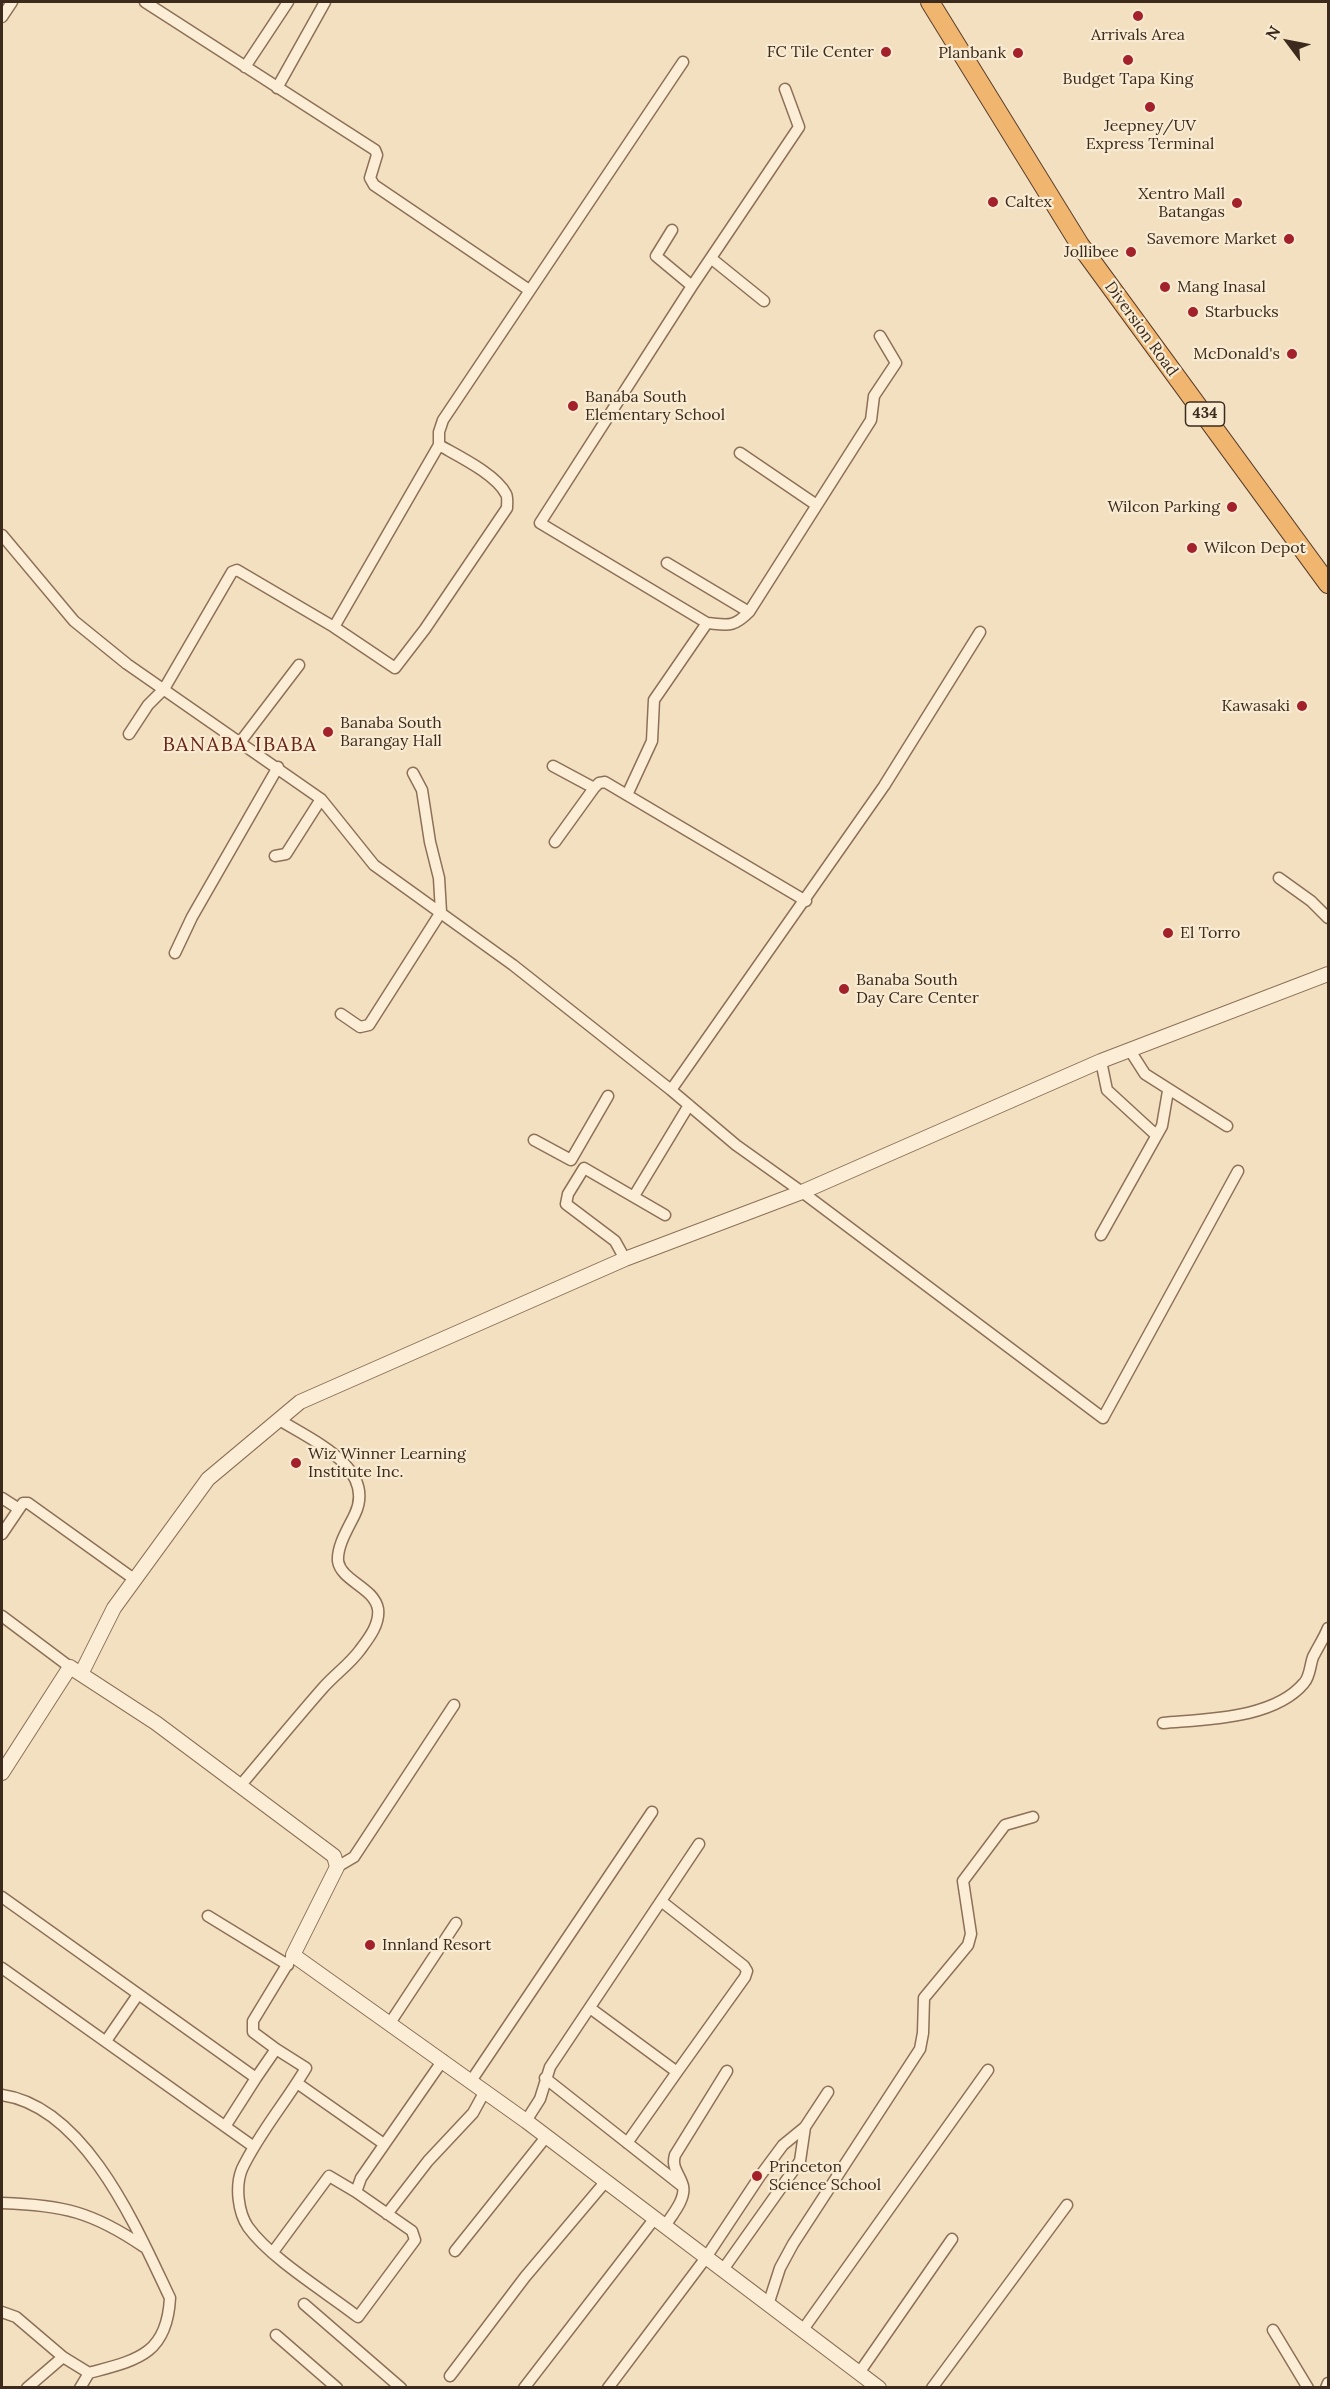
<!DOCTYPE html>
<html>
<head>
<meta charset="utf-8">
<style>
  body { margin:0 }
  #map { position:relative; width:1330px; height:2389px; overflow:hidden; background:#f2e0c1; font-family:Lora,serif }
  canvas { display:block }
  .frame { position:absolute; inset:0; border:3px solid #3c2a1d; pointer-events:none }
  .north { position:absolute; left:1258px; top:12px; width:60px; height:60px; -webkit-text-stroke:4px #f8ebd2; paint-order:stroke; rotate:302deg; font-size:16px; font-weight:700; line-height:24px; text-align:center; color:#3c2a1d }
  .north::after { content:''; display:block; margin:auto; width:21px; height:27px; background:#3c2a1d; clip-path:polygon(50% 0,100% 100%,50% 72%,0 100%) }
</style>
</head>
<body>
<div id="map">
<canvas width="1330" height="2389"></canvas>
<div class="frame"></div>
<div class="north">N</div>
</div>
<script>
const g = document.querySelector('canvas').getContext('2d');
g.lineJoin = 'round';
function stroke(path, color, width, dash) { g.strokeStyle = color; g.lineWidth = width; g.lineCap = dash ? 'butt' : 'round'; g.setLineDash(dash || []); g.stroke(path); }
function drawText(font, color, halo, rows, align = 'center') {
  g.font = font + ' Lora,serif'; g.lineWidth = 4.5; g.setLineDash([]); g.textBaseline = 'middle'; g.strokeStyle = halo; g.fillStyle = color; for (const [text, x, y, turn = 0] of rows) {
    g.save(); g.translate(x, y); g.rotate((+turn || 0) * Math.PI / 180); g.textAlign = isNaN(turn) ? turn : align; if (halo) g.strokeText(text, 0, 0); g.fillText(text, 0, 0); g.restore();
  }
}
const minor = new Path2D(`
  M145,2L375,150L377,155L370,178L374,185L529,290
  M2,17L12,2
  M245,67L288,2
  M277,88L325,2
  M785,89L799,127L692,286L540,523L707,623C728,625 733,628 749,612L871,420L874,396L896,363L880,336
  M672,230L656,256L692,286
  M712,259L764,301
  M740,453L815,504
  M2,535L74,621L127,664L321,799L374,865L513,965L671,1090L736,1145L802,1192L1103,1418L1238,1171
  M667,563L749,612
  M334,627L439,445V432L443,420L683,62
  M129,734L148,705L164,689L232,572L237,570L334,627L395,668L425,629L507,508C507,504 508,497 506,494C496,474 458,456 439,445
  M241,741L299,665
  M553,766L594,788
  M627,795L652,741L654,700L707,623
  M555,842L594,788L599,783L605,782L806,901
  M275,856L286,854L321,799
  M1279,878L1311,901L1328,918
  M175,953L192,917L278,767
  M341,1014L360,1027L369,1025L441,912L439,878L430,842L422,790L413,773
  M1129,1049L1145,1074L1227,1126
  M1101,1061L1107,1090L1156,1135
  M671,1090L884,786L980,632
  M534,1140L571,1160L608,1096
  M634,1196L689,1105
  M1101,1235L1162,1126L1168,1091
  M625,1259L615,1241L566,1204L568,1194L584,1168L665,1215
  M2,1498L19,1509
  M2,1534L23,1503H28L134,1579
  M2,1616L70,1667
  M1163,1723C1206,1719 1274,1719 1304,1683C1310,1677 1310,1665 1313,1657C1318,1647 1324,1638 1328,1628
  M240,1786C267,1754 294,1721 322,1689C334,1675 350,1664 360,1650C369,1638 380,1624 378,1609C374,1587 341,1581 338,1561C337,1545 349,1527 355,1514C377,1467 309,1439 278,1419
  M337,1867L354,1857L454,1705
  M2,1897L256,2078L276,2049L306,2068C286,2102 259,2133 242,2169C235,2186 238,2212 248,2227C271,2259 326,2292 358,2317L415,2240L412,2231L356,2192L361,2178L443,2060
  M208,1916L288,1965
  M2,1968L254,2147
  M590,2008L677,2072L745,1977L747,1971L744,1966L661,1901
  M390,2023L456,1923
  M106,2041L137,1996
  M276,2049L253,2032V2021L293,1955
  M545,2078L682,2186
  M471,2081L652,1812
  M297,2083L384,2144
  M2,2095C86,2107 137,2229 170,2298C167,2355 137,2360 89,2373
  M526,2121L540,2099L550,2067L699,1844
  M226,2125L256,2078
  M627,2143L677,2072
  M2,2203C63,2205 93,2212 144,2247
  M387,2214L428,2161L473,2113L485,2091
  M665,2226C672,2215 686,2199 683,2186C680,2174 671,2168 675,2155L727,2071
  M455,2251L546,2137
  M273,2252L329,2176L356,2192
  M722,2271L800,2161L805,2127
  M304,2304L401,2388
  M768,2305L780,2268L793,2244L920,2049L923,2033L924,1998L968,1945L971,1934L963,1881L1005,1825L1033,1817
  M2,2312L16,2317L63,2357
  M1273,2330L1308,2388
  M802,2331L988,2070
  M276,2335L337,2388
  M859,2373L952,2239
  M450,2376L525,2277L606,2181
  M27,2388L63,2357L89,2373L80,2388
  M524,2388L655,2218
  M608,2388L705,2259L760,2176L783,2145L805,2127L828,2092
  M932,2388L1067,2205
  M1326,2388L1328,2383`);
const tertiary = new Path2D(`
  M81,1674L114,1608L208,1479L300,1402L625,1259L802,1192L1101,1061L1328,974
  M2,1773L70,1667L156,1723L334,1856L337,1867L293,1955L526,2121L879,2388`);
const trunk = new Path2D(`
  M930,2L1080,245L1328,584`);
stroke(minor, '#8d7057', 13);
stroke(tertiary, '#8d7057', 16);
stroke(trunk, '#5b3e2c', 20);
stroke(minor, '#fceed6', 10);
stroke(tertiary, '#fceed6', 14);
stroke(trunk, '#f0b670', 18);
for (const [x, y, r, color] of [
  [1138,16,6,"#a2212b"],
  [886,52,6,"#a2212b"],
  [1018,53,6,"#a2212b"],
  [1128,60,6,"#a2212b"],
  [1150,107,6,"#a2212b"],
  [993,202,6,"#a2212b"],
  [1237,203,6,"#a2212b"],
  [1289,239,6,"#a2212b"],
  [1131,252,6,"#a2212b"],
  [1165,287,6,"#a2212b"],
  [1193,312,6,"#a2212b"],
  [1292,354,6,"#a2212b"],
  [573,406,6,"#a2212b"],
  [1232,507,6,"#a2212b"],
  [1192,548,6,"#a2212b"],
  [1302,706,6,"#a2212b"],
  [328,732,6,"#a2212b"],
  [1168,933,6,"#a2212b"],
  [844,989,6,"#a2212b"],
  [296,1463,6,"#a2212b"],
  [370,1945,6,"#a2212b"],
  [757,2176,6,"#a2212b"]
]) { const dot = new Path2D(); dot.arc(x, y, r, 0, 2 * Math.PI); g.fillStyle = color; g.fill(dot); stroke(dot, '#f8ebd2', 2); }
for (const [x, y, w] of [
  [1205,414,39]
]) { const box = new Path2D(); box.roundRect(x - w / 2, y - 12, w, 24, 4.5); g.fillStyle = '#f8ebd2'; g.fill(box); stroke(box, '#3c2a1d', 1.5); }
drawText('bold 15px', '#3c2a1d', null, [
  ["434",1205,414]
]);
drawText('16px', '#3c2a1d', '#f8ebd2', [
  ["Arrivals Area",1138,35,"center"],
  ["FC Tile Center",874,52,"right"],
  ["Planbank",1006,53,"right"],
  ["Budget Tapa King",1128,79,"center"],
  ["Jeepney/UV",1150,126,"center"],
  ["Express Terminal",1150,144,"center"],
  ["Xentro Mall",1225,194,"right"],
  ["Batangas",1225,212,"right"],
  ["Caltex",1005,202],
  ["Savemore Market",1277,239,"right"],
  ["Jollibee",1119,252,"right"],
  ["Mang Inasal",1177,287],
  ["Starbucks",1205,312],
  ["McDonald's",1280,354,"right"],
  ["Banaba South",585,397],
  ["Elementary School",585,415],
  ["Wilcon Parking",1220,507,"right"],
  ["Wilcon Depot",1204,548],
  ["Kawasaki",1290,706,"right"],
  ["Banaba South",340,723],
  ["Barangay Hall",340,741],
  ["El Torro",1180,933],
  ["Banaba South",856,980],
  ["Day Care Center",856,998],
  ["Wiz Winner Learning",308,1454],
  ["Institute Inc.",308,1472],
  ["Innland Resort",382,1945],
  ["Princeton",769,2167],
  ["Science School",769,2185]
], 'left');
drawText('16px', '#3c2a1d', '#f8ebd2', [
  ["Diversion Road",1141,329,54]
]);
g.letterSpacing = '1.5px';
drawText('20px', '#6c2418', '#f8ebd2', [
  ["BANABA IBABA",240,745]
]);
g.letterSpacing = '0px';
</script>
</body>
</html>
